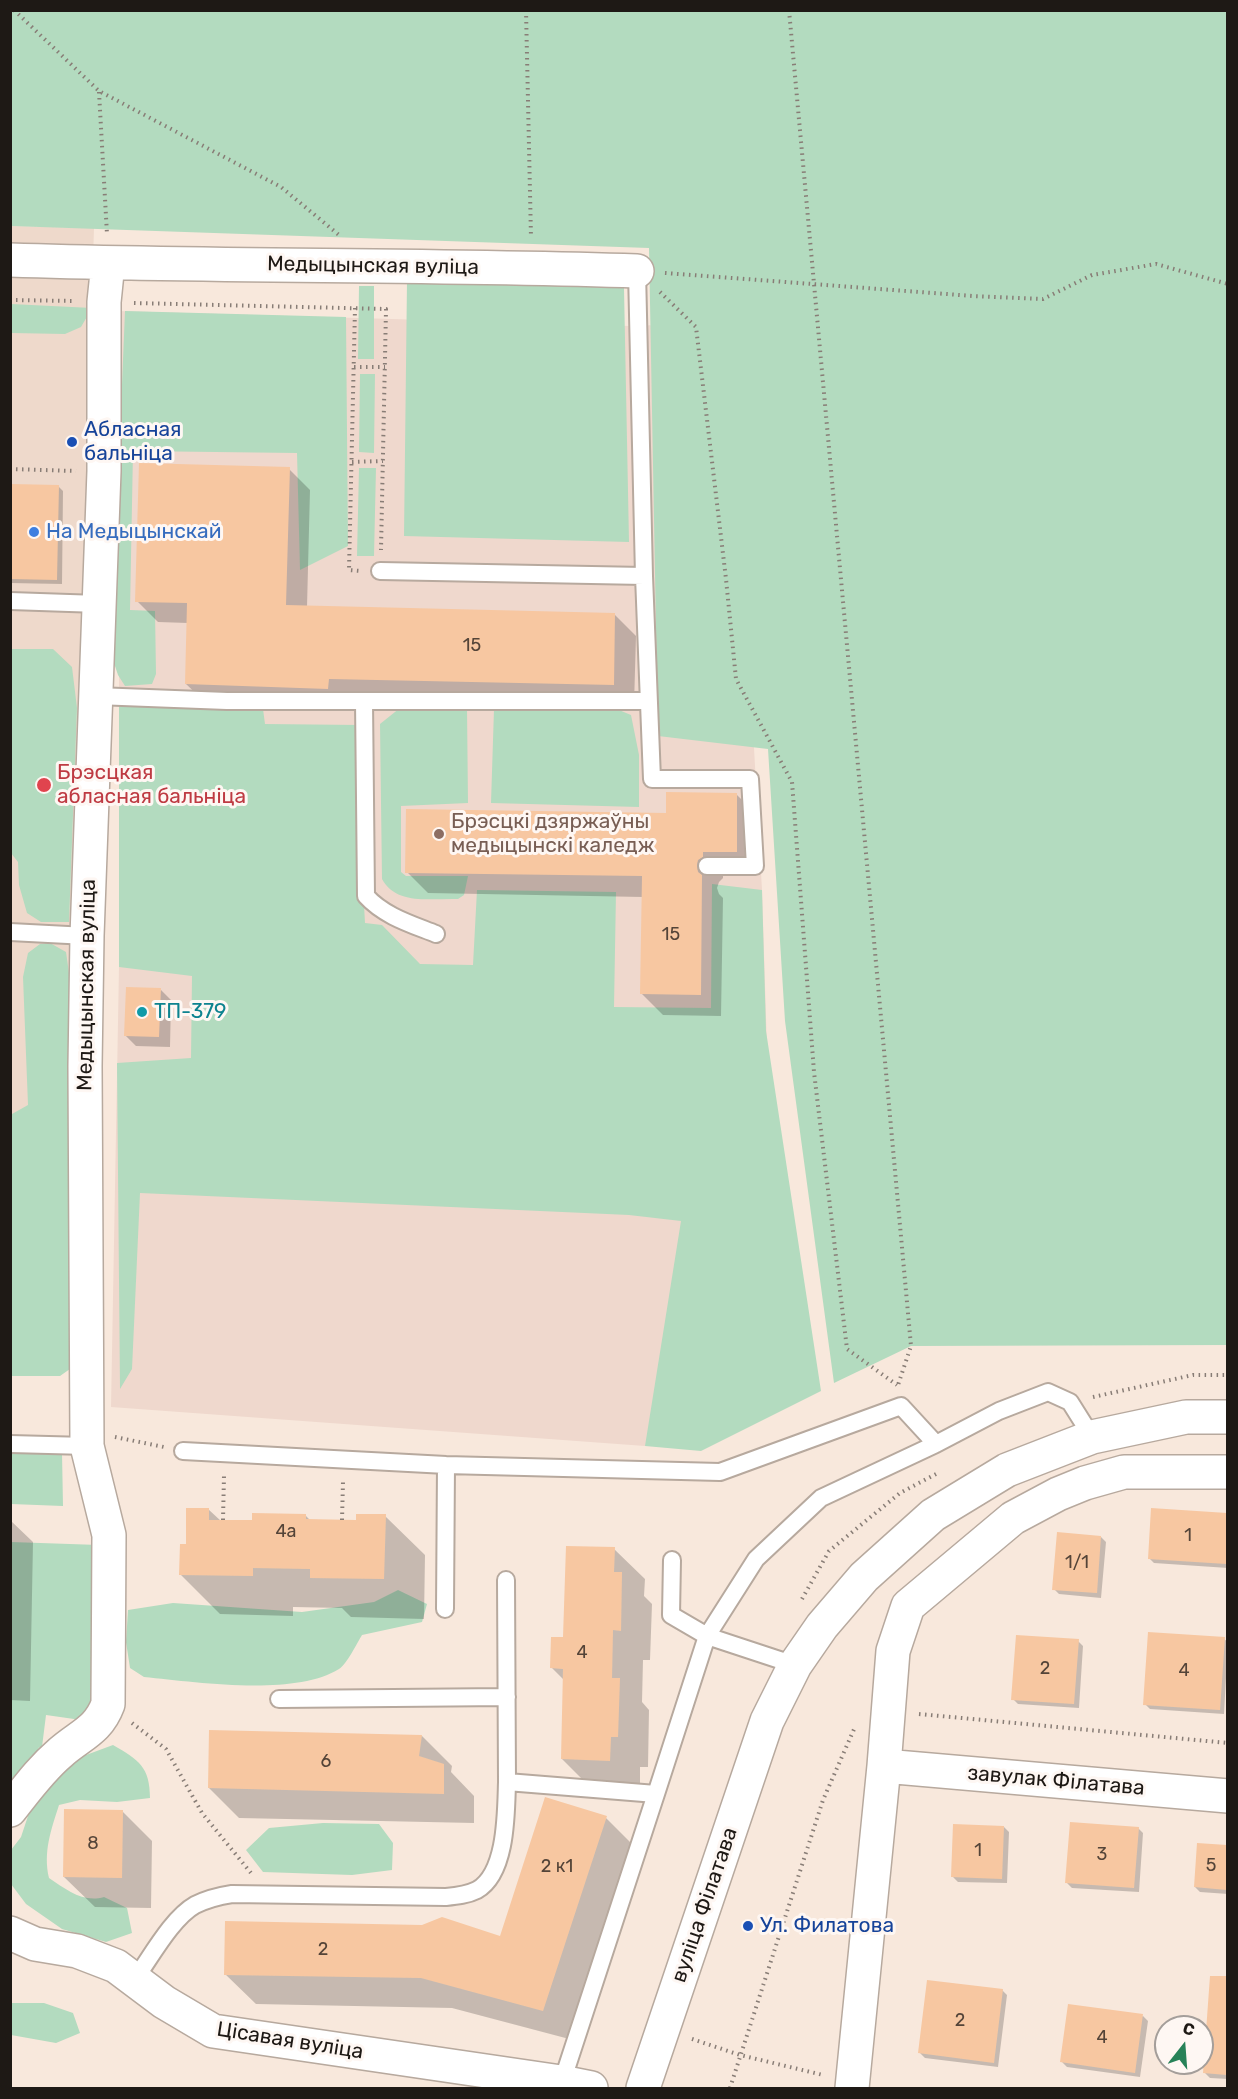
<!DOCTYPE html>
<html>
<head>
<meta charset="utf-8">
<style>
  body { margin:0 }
  #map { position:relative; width:1238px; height:2099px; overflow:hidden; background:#f8e8dc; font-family:Rubik,sans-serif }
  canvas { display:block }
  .frame { position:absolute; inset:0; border:12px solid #1e1915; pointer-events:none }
  .north { position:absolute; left:1154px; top:2015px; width:60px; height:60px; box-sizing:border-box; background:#fef7f3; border:2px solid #a49e9a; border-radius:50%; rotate:17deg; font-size:16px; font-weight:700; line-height:24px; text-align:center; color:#1e1915 }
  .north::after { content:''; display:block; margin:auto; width:21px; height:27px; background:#278258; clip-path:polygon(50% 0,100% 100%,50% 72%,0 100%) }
</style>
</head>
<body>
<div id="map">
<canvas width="1238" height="2099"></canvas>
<div class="frame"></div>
<div class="north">С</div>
</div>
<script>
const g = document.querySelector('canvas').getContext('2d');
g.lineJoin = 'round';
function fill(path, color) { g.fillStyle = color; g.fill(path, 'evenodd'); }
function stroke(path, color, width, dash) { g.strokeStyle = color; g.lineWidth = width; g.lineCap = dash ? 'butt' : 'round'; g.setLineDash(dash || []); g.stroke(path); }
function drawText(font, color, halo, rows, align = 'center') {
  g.font = font + ' Rubik,sans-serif'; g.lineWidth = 6; g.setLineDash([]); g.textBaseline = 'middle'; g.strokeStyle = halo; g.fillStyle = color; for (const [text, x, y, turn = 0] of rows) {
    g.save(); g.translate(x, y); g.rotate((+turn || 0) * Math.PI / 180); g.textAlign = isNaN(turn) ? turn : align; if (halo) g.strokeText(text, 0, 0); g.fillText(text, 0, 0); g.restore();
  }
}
fill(new Path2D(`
  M119,311L630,326L730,322L762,890L776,1334L645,1446L111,1407L119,967Z`), '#efd8cd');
fill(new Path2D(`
  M11,226L94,228L72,935L74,1354L11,1355Z`), '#eed9cb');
fill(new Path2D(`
  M11,11H1227V1345L911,1346L834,1383L785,1021L768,749L658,736L649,248L11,226Z
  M407,281L624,288L629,542L404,536Z
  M359,286H374V359H358Z
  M11,304L92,308L81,327L65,334L11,333Z
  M125,311L346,317L348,546L300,570L297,453L133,451L130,610L155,611L156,674L152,684L125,686L118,675L111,654Z
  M360,374H375L374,453L359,452Z
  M359,468H376L374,556H357Z
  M10,649H53L72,667L77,708L69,922H41L27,913L19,885L18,862L11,853Z
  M119,697L263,709L265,724L360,725L355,741L365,923L382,925L420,964L473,965L477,890L616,892L614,1007L711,1008L712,884L762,890L766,1031L821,1391L701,1451L645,1446L681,1221L629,1215L140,1193L132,1369L120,1389L117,1063L191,1058L192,976L119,967Z
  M400,708H467L468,803L401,806V872L406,876H468L464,895L458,899C431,898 397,906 382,879L380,724Z
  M614,708L631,715L639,755V807L491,803L494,709Z
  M50,943L66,952L69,973L77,1364L60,1376H11L12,1114L28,1105L23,977L28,953L40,944Z
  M11,1451L62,1453L63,1506L11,1504Z
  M11,1542L99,1545L94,1698L81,1720L46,1715L42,1747L38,1748L59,1765L113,1745C139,1760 150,1767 150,1798L117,1802L80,1800L59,1805C51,1830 43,1852 49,1878C67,1890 83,1903 104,1897L127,1908L132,1933L106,1942L62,1929L26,1904L11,1884V1850L21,1837L29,1813L11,1798Z
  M398,1590L427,1604L422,1622L362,1635C357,1643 347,1664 339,1669C294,1697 196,1682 144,1677L130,1668L126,1642L128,1610L173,1603L302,1612L374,1602Z
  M323,1823L379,1824L393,1843L392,1870L352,1875L263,1872L246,1850L269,1828Z
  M10,2003H44L73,2013L80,2033L56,2043L11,2035Z`), '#b3dbbf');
fill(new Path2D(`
  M289,469L310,490L307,607L614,614L636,636L634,705L350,700L349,709L208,705L186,684L188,623L158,622L137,601Z
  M10,486H58L63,491L62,584L10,583Z
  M737,795L758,816L757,873L723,872V878L719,882L717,888L719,894L723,898L721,1016L663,1015L642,994L643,897L428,893L407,872L667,814Z
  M161,990L171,1000L170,1047L136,1046L125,1035Z
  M208,1509L221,1521L253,1522L306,1516L311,1521L357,1522L385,1516L425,1555L424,1619L351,1617L342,1608L293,1607V1616L220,1614L180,1574L187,1546Z
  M1153,1509L1228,1514V1568L1154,1563L1149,1558Z
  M10,1520L33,1542L30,1701L10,1700Z
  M1101,1537L1106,1542L1101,1598L1059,1594L1054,1589Z
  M614,1549L645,1579L644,1596L652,1604L650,1660H643L642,1702L649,1710L648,1767H640V1790L592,1789L562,1759L564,1680L552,1668L564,1639Z
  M1224,1639L1228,1642L1224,1714L1150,1709L1145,1704Z
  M1078,1641L1083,1646L1079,1708L1018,1704L1013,1699Z
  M422,1736L452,1766L451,1772L474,1796V1823L239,1818L209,1788Z
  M122,1811L152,1841L151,1908L95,1907L64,1877Z
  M606,1818L636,1848L573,2040L452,2008L256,2004L225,1974L501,1938Z
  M1004,1827L1009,1832L1007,1883L958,1882L953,1877Z
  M1138,1828L1143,1833L1139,1892L1072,1888L1067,1883Z
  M1198,1845L1228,1847V1894L1200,1892L1195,1887Z
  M1002,1990L1007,1995L998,2067L925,2058L920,2053Z
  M1209,2013L1228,2014V2079L1210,2078L1205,2073Z
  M1143,2016L1148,2021L1140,2077L1067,2067L1062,2062Z`), '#0003');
fill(new Path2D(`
  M139,463L290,467L286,605L615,613L614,685L329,679L328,689L185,684L187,603L135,602Z
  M10,484L59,485L57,580L10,579Z
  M666,792L737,793V852H703V857L698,860L697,865L698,872L702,875L701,995L640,994L642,876L405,873L406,809L666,813Z
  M126,987L161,988L159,1037L124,1036Z
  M186,1508H209V1520H252V1513L306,1514V1519L356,1520V1514H386L384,1579L310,1578V1569L253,1568V1576L179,1575L180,1544H186Z
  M1151,1508L1227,1513V1564L1148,1559Z
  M1057,1532L1101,1536L1097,1593L1052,1590Z
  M566,1546L615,1547L614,1572H622L621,1631L613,1630L612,1678H620L618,1737H611L610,1761L561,1759L563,1669L550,1668L551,1637H563Z
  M1148,1632L1225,1637L1220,1710L1143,1705Z
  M1016,1635L1079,1639L1074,1704L1011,1700Z
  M209,1730L422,1735L419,1756L444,1764V1794L208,1788Z
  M545,1797L607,1816L543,2011L421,1978L224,1975L225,1921L422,1925L442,1917L500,1936Z
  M64,1809L123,1810L122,1878L63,1877Z
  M1070,1822L1139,1827L1134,1888L1065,1883Z
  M953,1824L1004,1826L1002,1879L951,1877Z
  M1197,1843L1227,1845V1890L1194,1887Z
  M1210,1976H1227V2075L1203,2073Z
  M927,1980L1003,1989L994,2063L918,2053Z
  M1068,2004L1143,2014L1135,2073L1060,2062Z`), '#f7c7a1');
const service = new Path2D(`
  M637,271L644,576L652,779H750L755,866H707
  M380,571L644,576
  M10,601L99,604
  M96,696L227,701H648
  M364,701L366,896C384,916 411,924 436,934
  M10,932L87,936
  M10,1444L87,1446
  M183,1451L446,1465L720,1472L901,1406L936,1444
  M672,1560L671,1615L707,1636L756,1559L821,1498L936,1444L999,1411L1048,1392L1070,1402L1092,1437
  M506,1580L507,1782L656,1794L560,2088
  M445,1609L446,1465
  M279,1699L507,1697
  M656,1794L707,1636L795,1665
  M135,1979C151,1957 172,1918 195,1905C207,1899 219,1896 232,1894L446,1897C457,1896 467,1895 477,1890C507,1873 506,1812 507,1782`);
const minor = new Path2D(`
  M10,260C219,267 428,264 637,271
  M884,1766L1228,1796
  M10,1810C26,1790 40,1770 60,1753C80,1735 98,1731 108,1704L109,1535L87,1446L85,1066L87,936L104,471V302L108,263
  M10,1933L35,1944L77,1951L116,1966L164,2002L213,2031L561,2082L591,2088
  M643,2088L767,1721L795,1665L822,1626L864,1577L933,1515L1007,1470L1092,1437L1186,1417H1228
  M852,2088L884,1766L893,1651L908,1606L1013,1518L1058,1494L1085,1483L1124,1472H1228`);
stroke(service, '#b7a99e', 20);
stroke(minor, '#b7a99e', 36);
stroke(new Path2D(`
  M14,10L99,91L281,187L339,235
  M526,10L531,238
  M789,10L911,1346L898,1385
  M99,92L107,234
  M665,273L973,296L1043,299L1092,275L1156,264L1228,284
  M660,292L696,327L726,579L736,679L792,782L814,1072L847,1349L897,1385
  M10,300L76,301
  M134,303L386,309L381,550
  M355,308L349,570L361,571
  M354,367H385
  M352,462L383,461
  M10,469L76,471
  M1093,1397L1193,1375H1228
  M115,1437L164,1447
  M223,1520L224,1476
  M342,1520L343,1482
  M802,1599L829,1551L900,1493L936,1474
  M919,1714L1228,1743
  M132,1723L166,1749L202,1813L251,1873
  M692,2039L740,2055L823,2075
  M730,2088L823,1800L855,1727`), '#887d76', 4, [1.5, 4.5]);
stroke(service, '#fff', 16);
stroke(minor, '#fff', 33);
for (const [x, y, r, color] of [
  [72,442,6,"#1a4fb4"],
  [34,532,6,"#3f7fe0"],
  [44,785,8,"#e0444e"],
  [439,834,6,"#8d6e63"],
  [142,1012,6,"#0f9aa8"],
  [748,1926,6,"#1a4fb4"]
]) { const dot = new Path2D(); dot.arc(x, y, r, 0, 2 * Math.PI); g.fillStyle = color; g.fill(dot); stroke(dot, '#fef7f3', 2); }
drawText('18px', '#544438', null, [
  ["15",472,646],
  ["15",671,935],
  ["4а",286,1532],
  ["1",1188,1536],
  ["1/1",1077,1563],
  ["4",582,1653],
  ["2",1045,1669],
  ["4",1184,1671],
  ["6",326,1762],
  ["8",93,1844],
  ["1",978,1851],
  ["3",1102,1855],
  ["5",1211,1866],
  ["2 к1",557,1867],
  ["2",323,1950],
  ["2",960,2021],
  ["4",1102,2038]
]);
drawText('21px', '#1e1915', '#fef7f3', [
  ["Медыцынская вуліца",373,266,1],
  ["Медыцынская вуліца",87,985,-89],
  ["завулак Філатава",1056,1781,5],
  ["вуліца Філатава",705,1905,-71],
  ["Цісавая вуліца",290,2041,9]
]);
drawText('21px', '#164399', '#fef7f3', [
  ["Абласная",84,430],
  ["бальніца",84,454],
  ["Ул. Филатова",760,1926]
], 'left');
drawText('21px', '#366cbe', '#fef7f3', [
  ["На Медыцынскай",46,532]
], 'left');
drawText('21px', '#be3a42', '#fef7f3', [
  ["Брэсцкая",57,773],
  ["абласная бальніца",57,797]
], 'left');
drawText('21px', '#785e54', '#fef7f3', [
  ["Брэсцкі дзяржаўны",451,822],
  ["медыцынскі каледж",451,846]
], 'left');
drawText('21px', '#0d838f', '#fef7f3', [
  ["ТП-379",154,1012]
], 'left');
</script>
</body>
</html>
